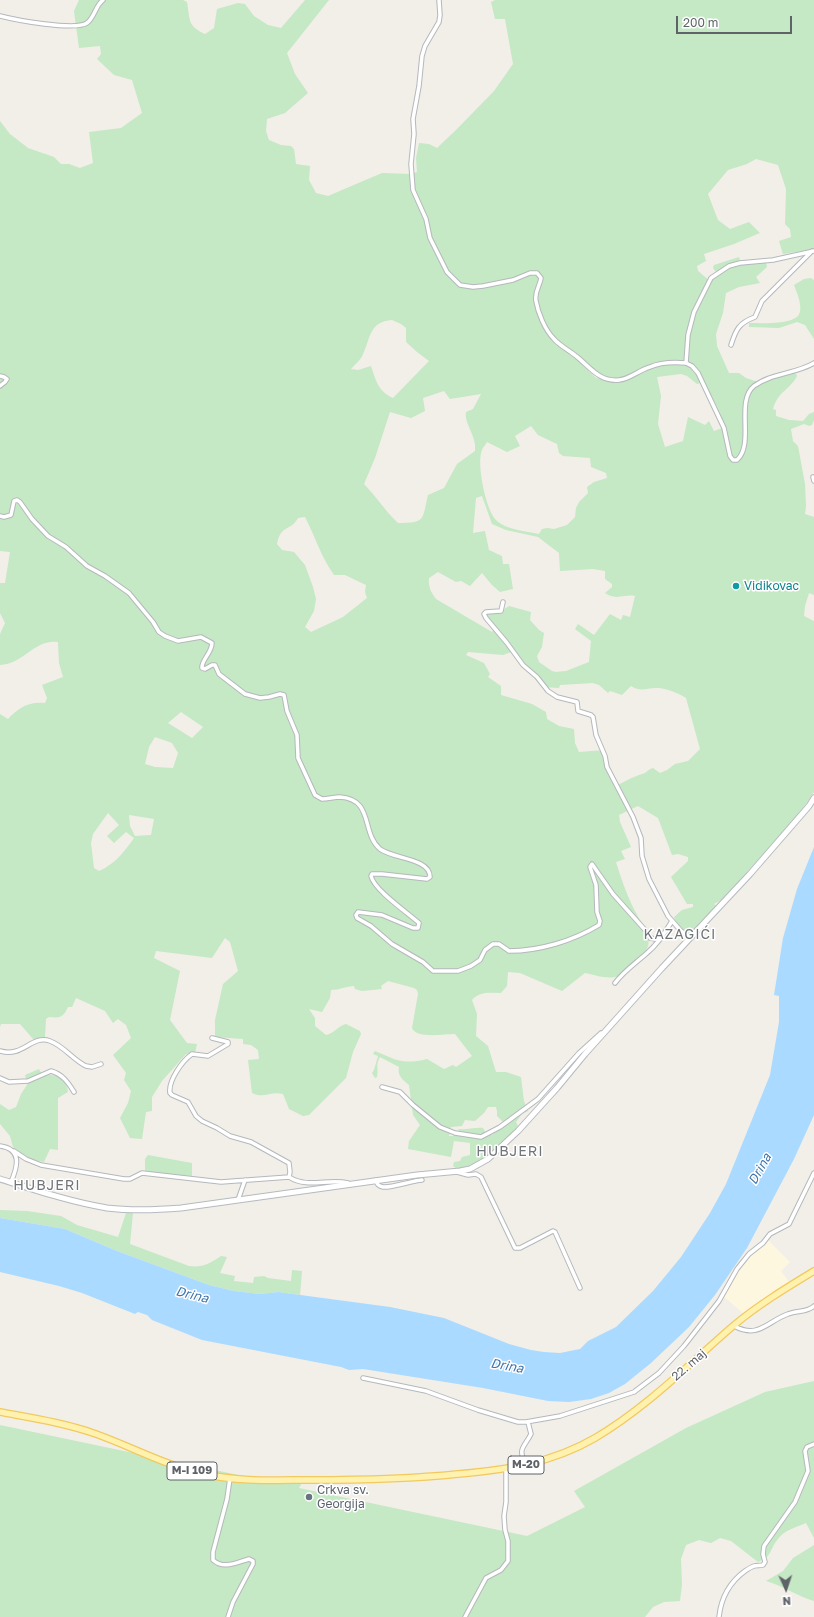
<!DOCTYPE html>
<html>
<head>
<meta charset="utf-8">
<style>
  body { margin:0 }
  #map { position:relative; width:814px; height:1617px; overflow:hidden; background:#f1efe8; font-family:"Golos Text",sans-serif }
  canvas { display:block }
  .north { position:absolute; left:766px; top:1569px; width:40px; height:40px; -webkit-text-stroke:3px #fff; paint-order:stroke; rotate:177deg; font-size:11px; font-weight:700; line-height:16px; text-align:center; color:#5f6368 }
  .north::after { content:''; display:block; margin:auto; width:14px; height:18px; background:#5f6368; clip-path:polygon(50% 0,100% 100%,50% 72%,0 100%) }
  .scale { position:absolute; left:676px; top:16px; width:116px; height:18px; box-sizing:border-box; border:2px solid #5f6368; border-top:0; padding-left:5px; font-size:12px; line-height:14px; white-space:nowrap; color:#5f6368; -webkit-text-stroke:3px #fff; paint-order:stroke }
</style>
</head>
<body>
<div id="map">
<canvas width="814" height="1617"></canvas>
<div class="north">N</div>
<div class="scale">200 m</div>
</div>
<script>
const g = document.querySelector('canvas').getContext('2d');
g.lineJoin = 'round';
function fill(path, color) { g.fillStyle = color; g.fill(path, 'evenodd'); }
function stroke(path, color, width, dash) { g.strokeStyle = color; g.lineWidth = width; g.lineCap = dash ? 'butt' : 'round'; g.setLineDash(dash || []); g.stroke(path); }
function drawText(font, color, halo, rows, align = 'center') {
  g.font = font + ' "Golos Text",sans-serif'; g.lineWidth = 3; g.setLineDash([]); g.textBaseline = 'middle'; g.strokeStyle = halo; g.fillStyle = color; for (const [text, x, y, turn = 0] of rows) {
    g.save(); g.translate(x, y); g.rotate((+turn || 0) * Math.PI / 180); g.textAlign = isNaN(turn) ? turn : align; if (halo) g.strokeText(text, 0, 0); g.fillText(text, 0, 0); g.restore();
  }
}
fill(new Path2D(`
  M768,1240L790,1262L781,1271L789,1282L743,1313L723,1296L737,1272L748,1257Z`), '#fef7e0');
fill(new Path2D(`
  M79,0H183L187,2C190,19 187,26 205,34L214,28L217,9L238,3L245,4L254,16L268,25L281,28L305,0H329L287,53L295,74L308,93L285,113L267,119L266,131L269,140L281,145L291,146L294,149L296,164L310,166L309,180L316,193L328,196L382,173L411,174L417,172L416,158L419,143L429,144L437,148L456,130L494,91L513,64L505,19H495L491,2L495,0H814V249L783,254L779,241L791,237L790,229L785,224L786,189L778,165L756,159L747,164L728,170L708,194L718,220L730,229L749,222L760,233L734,244L704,254L706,261L697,266L698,271L710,281C726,264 745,264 766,262L767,267L756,277L760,283L739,287L726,293L723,313L716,334L717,346L729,373H739L746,378L758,382L773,374L794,370L797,376C791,389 778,391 773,409L776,410V416L789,420L803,421L809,414L814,412V420L812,425L809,426L804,424L791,429L793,441L798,446L805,484L806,506L805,514L814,517V595L809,593L805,606L804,616L814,621V792C795,821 770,846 747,872C738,882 727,899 714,904L717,906L690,934H687L677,925L674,917L682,910L693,907V904H687L671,877L688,861V857L678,854L672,855L658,818L638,806L619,815L620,822L631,847L621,851L625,859L616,862C623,885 631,907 644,926L643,929C655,943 646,952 635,963C630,967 625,973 618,976C608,980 595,975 585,973L562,991L520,973L508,972L507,986L501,993C489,993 480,991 472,1000L477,1014L476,1036L488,1046L496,1072H506L521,1077L524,1101L528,1111L522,1114L516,1122L518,1126C504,1146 482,1166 457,1169L453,1166L454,1162L460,1161L462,1157L470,1155V1143L454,1141L451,1157L408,1149L409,1141L420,1125L413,1115L409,1085C403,1080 397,1076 399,1067L380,1057C375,1065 379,1070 377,1077L375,1078L372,1073L374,1070L378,1056L373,1054L375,1051C396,1060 403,1065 427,1059L444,1069L453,1065L456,1067L472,1056L455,1034C444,1034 416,1039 412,1028L418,994L417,990L414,988L388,981L381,986L382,989L362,991L355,989L354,986C347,986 339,990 331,990L330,998L322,1012L309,1009L315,1018V1026L326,1035C335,1033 338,1026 346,1024L360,1031L361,1034L353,1052L346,1078L309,1115L303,1116L289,1109L283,1094C270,1091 264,1099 252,1093L248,1060L259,1059L258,1050L251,1045L243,1044V1039L215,1037V1020L223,984L238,971L230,942L225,938L212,958L156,951L154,958L180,971L170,1020L187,1043L197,1044L195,1053L186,1054L162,1081L152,1097V1111L146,1112L142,1139L130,1138L120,1118L128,1103L131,1091L124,1080L126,1073L113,1055L131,1038L126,1025L118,1019L113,1023L105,1011L76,998L72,1007H68C63,1018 60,1018 49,1017L46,1019L45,1037L33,1039L20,1024H1L0,1027V714L8,719C18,708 29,701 45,703L47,698L42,685L63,677L59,663L58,642C34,639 24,664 0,665V634L5,623L0,613V583H5L10,552L0,551V121L10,134L28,148L54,157L61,164H69L80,168L93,163L89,132L121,128L142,113L132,80L114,75L97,59L101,54L100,46L79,48L74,11ZM392,320L401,324L406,328V342L417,352L429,361L393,398C378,391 376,381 371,366L358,370L351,369C355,364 361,360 363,354C371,337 369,322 392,320ZM681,361L649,369L631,378L615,382L596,378L589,371L592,369C614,390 629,371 650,365C660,362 670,362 681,361ZM681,374L687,376L697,384L701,383C713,394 720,412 725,427L714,431L709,421L705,425L688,417L683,441L665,447L658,424L661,396L657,377ZM444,391L450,399L481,394L473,409L466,412C464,424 477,436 475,451L457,464L444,488L428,495C422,520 426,523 398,523C385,511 376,496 364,484L375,458L390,412L411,418L425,411L423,398ZM531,426L538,435L557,444L559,453L563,456L590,458L591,467L606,473L607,478L594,482L587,487L588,493L579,502L576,508L575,517L567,525L554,529L547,528L542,529L539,534C526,531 507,530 497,521C486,512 476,463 482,450C483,447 486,444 487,442L507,452L520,446L515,436ZM482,496L492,524L506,530L538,537L559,553L560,571L593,569L605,571V579L612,584V587L605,593C617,601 623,594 635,596L630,617L623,615L621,620L610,614L594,635L578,624L575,629L591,641L589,662L566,671L556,672L552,671L539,662L537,656L542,647L544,633L539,630L530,620L531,612L509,606L498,613H487L485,620L493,630L492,632L436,599C431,592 428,587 429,578L438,572L456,582L461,581L470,586L482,573L492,585L500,592L513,589L509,564H503L502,556L489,550L485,531L473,533L476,498ZM305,517C315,536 321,557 334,575H345L366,585L365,592L367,598L343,617L311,632L305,627L314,611L316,599L313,587L305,565L294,552L282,550L277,544C281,524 290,532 298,518ZM468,652L503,655L511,652C521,667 532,674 542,687L559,688L560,685L593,683L599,685L608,693L610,691L622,695L631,686C643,693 646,687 659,688C667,689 679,693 686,698L700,749L688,761L675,764L667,770L660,773L653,768C649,769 648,771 645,773C635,776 627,780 618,785L609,766L604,750L579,752L575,743L574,729L559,726L547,719L546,712L532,704L501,695V686L488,677L490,674L484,663L466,655ZM181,712L203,727L192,738L168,723ZM155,737L172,743L178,753L173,768L155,767L145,764L149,747ZM108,813L119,825L107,836L114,843L126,832L134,838C124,852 115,864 99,871L94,868L91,843L93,834ZM129,815L154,819L151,835L135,836L130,826ZM488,1107H496L497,1111V1116L505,1124L492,1135L489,1132L486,1133L483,1128C475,1127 467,1130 458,1129L460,1133L454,1134L453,1136H449L451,1127L462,1126L465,1120L475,1121L484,1113Z
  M739,257L740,261L729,264L718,271L716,272L713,268L714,265Z
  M811,278L814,280V339L805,325L797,322L779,328L749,327V323C760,323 789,325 798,316C804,308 797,293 794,285L804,279Z
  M39,1069L43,1076C56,1072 67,1079 68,1092L58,1098V1150L50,1149L44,1162L33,1160L20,1152L13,1147L10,1136L0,1124V1104L9,1110L16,1107L21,1094L27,1085L25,1075Z
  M148,1155L192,1163V1176L145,1172V1159Z
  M0,1210L27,1211L61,1216L77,1225L118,1237L126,1213H133L130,1244L189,1266C203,1268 210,1263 221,1256L227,1257L220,1273L235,1276L234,1281L253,1283L254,1277L264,1276L268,1278L291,1281L292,1270L302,1271L300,1295L278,1292L260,1294L234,1291L209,1285L117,1251L65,1229L0,1218Z
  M814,1381V1538L806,1523C797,1527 784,1530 778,1539C768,1551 774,1555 758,1562L731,1541L720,1538L711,1543L699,1540L686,1545L681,1559L682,1584L680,1601L664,1602L653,1607L645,1617H0V1425L267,1481L302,1483L299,1488L527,1536L585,1507L574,1491L686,1428L765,1392Z
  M814,1545V1601C797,1596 783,1586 766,1581L783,1571L793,1558Z`), '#c5e8c5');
fill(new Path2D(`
  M814,847V1115L794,1159L747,1248L715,1295L689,1327L651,1363L625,1384L609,1393L591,1399L569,1402L548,1401L483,1388L363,1369L349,1370L341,1367L202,1340L152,1320L147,1315L138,1312L135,1314L82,1293L59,1286L0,1272V1218L65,1229L117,1251L209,1285L234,1291L260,1294L278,1292L390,1307L444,1318L509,1344L531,1350L544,1352L560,1353L580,1349L588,1341L616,1327L653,1291L681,1257L710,1213L726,1184L770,1075L779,1022V996L774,995L783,938L797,889Z`), '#aadaff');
const street = new Path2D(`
  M439,0L440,15L439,22L425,46L422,56L419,86L413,119L414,134L411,164L413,190L426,219L430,238L447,272L460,285L473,287L483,286L513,280L530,273H537L541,278C540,286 534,292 536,301C538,313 545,330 554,339C560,346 569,350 576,356C590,367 599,382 619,380C630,379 639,370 650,367C661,362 674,362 686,363L688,335L694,312L711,278L729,266L740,263L773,260L814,251
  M0,16C15,20 75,31 87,23C95,17 95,6 103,0
  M731,345C736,329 739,323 755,317L762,301L812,251
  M686,363L692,366L698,373L724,428L730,456L733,460H737C755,444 735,401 754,386C771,373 796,374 814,363
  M0,376L4,377L7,379L5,382L0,386
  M813,477L814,481
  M0,516L4,517L11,515L14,501L17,500L20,502L32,519L48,536L66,547L87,566L105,576L129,593L153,622L159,632L165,636L178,641L201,637L212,643C212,653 201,660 202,668L205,669L212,665H215L219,674L245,694L260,698L269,697L280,694L284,695L287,711L297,735L298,758L315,795L322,799C328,799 334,797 340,797C374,799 361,833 380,849C393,859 430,858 430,877L427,879L382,874H372L371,876C374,890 408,913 419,923L418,928H413L382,915L358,912L356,915L357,918L371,926L392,944L423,962L433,971H458L471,966L480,960L485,950L493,944H499L509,951C539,951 573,941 599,925L600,921L597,912L596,885L590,867L592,864L613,894L646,931L650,938L655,939L663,936
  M503,602L501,611L486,612L484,614L486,618L507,643L523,665L537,677L548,691L557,697L577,702L578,711L591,715L593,717L596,735L605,756L607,767L633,817L641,838L642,856L649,879L668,916L681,931L690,938
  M615,983C624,971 636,963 647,953C658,944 665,933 672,921
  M212,1038L228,1042V1044L208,1056L192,1054C182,1061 168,1081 170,1093L172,1095L188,1102L196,1116L202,1121L217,1128L230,1136L251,1142L289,1163L290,1172L289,1177
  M0,1051C23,1058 32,1034 50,1041C64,1046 73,1060 86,1066L92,1067L101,1064
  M0,1078L9,1082L28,1081L51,1071C62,1074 68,1082 74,1092
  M382,1087L400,1092L413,1105L440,1127L455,1133L481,1137L500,1127L538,1099L579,1053L601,1033
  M0,1146C22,1149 18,1166 11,1182
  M14,1151L26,1159L41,1165L124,1179H130L142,1173L221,1182L289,1177C308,1189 328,1178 348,1183
  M457,1172L468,1175L476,1174L481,1177L515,1248H520L553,1231L555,1232L580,1288
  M376,1180C377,1184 378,1186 383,1187C391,1188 411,1181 422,1180
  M238,1200L245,1180
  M734,1326C759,1339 766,1322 788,1314C797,1310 806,1313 814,1306
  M363,1378L426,1391L478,1410L518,1422H526L560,1416L634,1392L659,1373L684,1346L719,1301L737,1269L749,1254L763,1243L770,1234L789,1224L814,1173
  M526,1465C517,1448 524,1448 531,1434L528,1422
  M228,1617L233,1602L253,1564V1561L249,1559C237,1562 224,1570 213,1560V1552L227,1499L230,1478
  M465,1617L486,1578L501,1570L508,1561V1541L505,1530L504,1516L506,1502V1469
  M719,1617C721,1598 730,1582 745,1571C748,1569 751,1567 754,1566C757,1565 760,1566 763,1565L765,1562L763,1554L764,1546L795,1502L808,1471L805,1451L807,1447L814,1444`);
const secondary = new Path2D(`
  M0,1179C35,1190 71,1202 107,1208C132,1211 157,1210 181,1208L417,1175L460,1171L470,1169L488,1159L518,1131L557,1088L585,1054L662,968L750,874L809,806L814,798`);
const primary = new Path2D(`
  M0,1412C32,1418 65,1423 96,1434C132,1447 167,1466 204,1474C239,1482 276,1480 311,1480C360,1480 409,1479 458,1474C506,1470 552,1463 595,1438C646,1408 688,1365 733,1326C758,1305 786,1288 814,1271`);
stroke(street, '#b5b8bc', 5.5);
stroke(secondary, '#b6babf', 7);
stroke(primary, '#f2c960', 8);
stroke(street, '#fff', 3.5);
stroke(secondary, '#fff', 5);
stroke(primary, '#fff2af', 5.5);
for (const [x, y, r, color] of [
  [736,586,4,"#0f9aa8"],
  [309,1497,4,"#6b7280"]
]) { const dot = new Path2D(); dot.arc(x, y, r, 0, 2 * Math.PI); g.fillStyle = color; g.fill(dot); stroke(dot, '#fff', 1.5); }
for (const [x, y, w] of [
  [526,1465,36],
  [192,1471,50]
]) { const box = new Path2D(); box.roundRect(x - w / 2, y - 9, w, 18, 3); g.fillStyle = '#fff'; g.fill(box); stroke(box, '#5f6368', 1); }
drawText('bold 11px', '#5f6368', null, [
  ["M-20",526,1465],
  ["M-I 109",192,1471]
]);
drawText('12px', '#0d838f', '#fff', [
  ["Vidikovac",744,586]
], 'left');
drawText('12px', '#5f6368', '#fff', [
  ["22. maj",689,1365,-41]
]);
drawText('12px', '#5b616d', '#fff', [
  ["Crkva sv.",317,1490],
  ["Georgija",317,1504]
], 'left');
drawText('italic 13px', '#4174aa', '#fff', [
  ["Drina",760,1169,-61],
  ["Drina",192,1295,14],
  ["Drina",507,1366,10]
]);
g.letterSpacing = '1px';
drawText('14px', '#70757a', '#fff', [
  ["KAZAGIĆI",680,935],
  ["HUBJERI",510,1152],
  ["HUBJERI",47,1186]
]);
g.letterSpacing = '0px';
</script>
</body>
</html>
